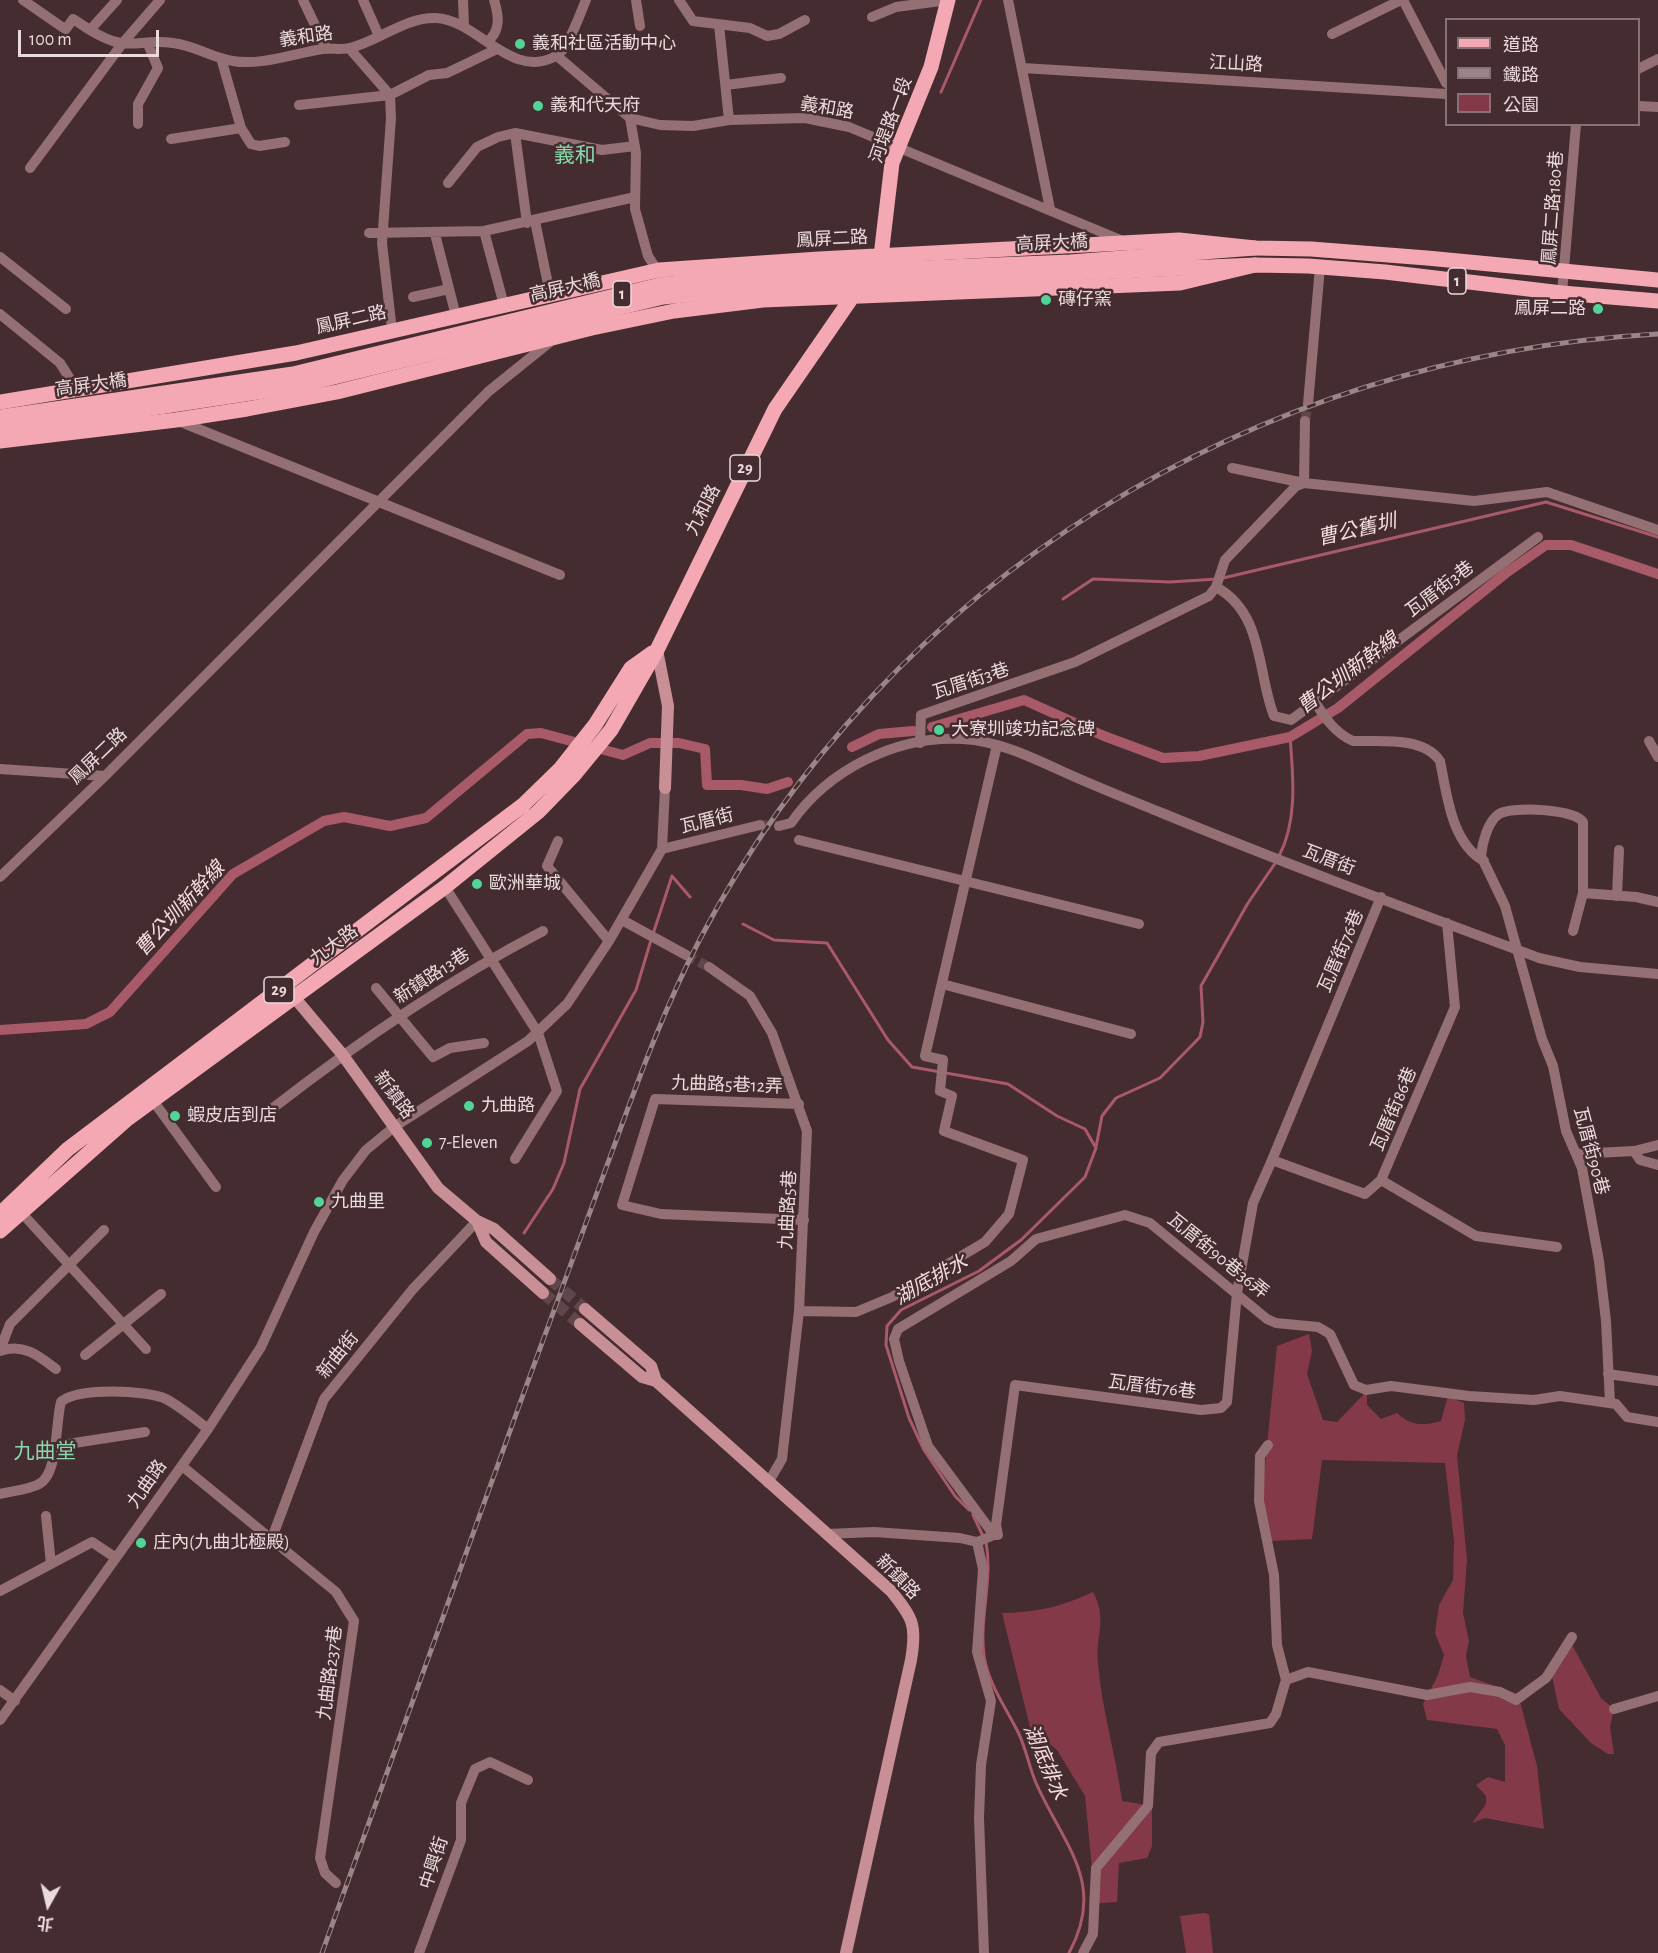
<!DOCTYPE html>
<html>
<head>
<meta charset="utf-8">
<style>
  body { margin:0 }
  #map { position:relative; width:1658px; height:1953px; overflow:hidden; background:#452c30; font-family:"Alegreya Sans","Noto Sans TC",sans-serif }
  canvas { display:block }
  .legend { position:absolute; left:1445px; top:18px; width:195px; height:108px; box-sizing:border-box; background:#452c30; border:2px solid #877275; margin:0; padding:8px 10px; list-style:none; font-size:18px; color:#ebdadc }
  .legend li { display:flex; align-items:center; gap:12px; height:30px }
  .legend b { width:30px; border:2px solid #877275 }
  .north { position:absolute; left:18px; top:1875px; width:60px; height:60px; -webkit-text-stroke:4px #452c30; paint-order:stroke; rotate:188deg; font-size:16px; font-weight:700; line-height:24px; text-align:center; color:#ebdadc }
  .north::after { content:''; display:block; margin:auto; width:21px; height:27px; background:#ebdadc; clip-path:polygon(50% 0,100% 100%,50% 72%,0 100%) }
  .scale { position:absolute; left:18px; top:30px; width:141px; height:27px; box-sizing:border-box; border:3px solid #ebdadc; border-top:0; padding-left:8px; font-size:18px; line-height:21px; white-space:nowrap; color:#ebdadc; -webkit-text-stroke:4px #452c30; paint-order:stroke }
</style>
</head>
<body>
<div id="map">
<canvas width="1658" height="1953"></canvas>
<ul class="legend">
<li><b style="height:8px;background:#f3a8b3"></b>道路</li>
<li><b style="height:8px;background:#9a8588"></b>鐵路</li>
<li><b style="height:16px;background:#833948"></b>公園</li>
</ul>
<div class="north">北</div>
<div class="scale">100 m</div>
</div>
<script>
const g = document.querySelector('canvas').getContext('2d');
g.lineJoin = 'round';
function fill(path, color) { g.fillStyle = color; g.fill(path, 'evenodd'); }
function stroke(path, color, width, dash) { g.strokeStyle = color; g.lineWidth = width; g.lineCap = dash ? 'butt' : 'round'; g.setLineDash(dash || []); g.stroke(path); }
function drawText(font, color, halo, rows, align = 'center') {
  g.font = font + ' "Alegreya Sans","Noto Sans TC",sans-serif'; g.lineWidth = 5; g.setLineDash([]); g.textBaseline = 'middle'; g.strokeStyle = halo; g.fillStyle = color; for (const [text, x, y, turn = 0] of rows) {
    g.save(); g.translate(x, y); g.rotate((+turn || 0) * Math.PI / 180); g.textAlign = isNaN(turn) ? turn : align; if (halo) g.strokeText(text, 0, 0); g.fillText(text, 0, 0); g.restore();
  }
}
fill(new Path2D(`
  M1309,1334L1312,1351L1307,1374L1323,1420L1337,1422L1367,1391V1405L1381,1419L1397,1413C1410,1426 1424,1426 1441,1421L1448,1396L1464,1403L1465,1420L1457,1455L1467,1560L1463,1613L1469,1641L1466,1656L1470,1677L1518,1694L1537,1766L1544,1829L1485,1818L1472,1823L1486,1804V1796L1476,1785L1488,1777L1505,1782V1745L1497,1729L1427,1720L1423,1704L1438,1675L1444,1655L1435,1633L1439,1605L1453,1580L1454,1541L1445,1463L1322,1460L1312,1539L1271,1541L1261,1506L1277,1346Z
  M1093,1592C1108,1620 1095,1635 1098,1664C1102,1711 1116,1755 1122,1801L1152,1806V1846L1147,1858L1119,1863L1117,1902L1089,1904L1092,1869L1085,1796L1057,1750L1030,1727L1002,1613C1039,1612 1060,1607 1093,1592Z
  M1570,1641L1601,1698L1614,1709L1610,1727L1614,1754H1608L1591,1743L1559,1709L1550,1667Z
  M1203,1913L1209,1914L1213,1953H1186L1180,1916Z`), '#833948');
stroke(new Path2D(`
  M941,92L981,0
  M1223,578L1546,502L1658,537
  M1063,599L1093,579L1170,582L1217,579
  M1279,856C1298,820 1293,775 1290,737
  M672,876L690,897
  M743,924L774,940L827,943L888,1040L912,1067L1008,1084L1057,1116L1085,1129L1096,1148L1085,1177L1021,1240L979,1271L901,1310L887,1326L886,1345L909,1418L924,1450L955,1496L969,1510
  M653,934L672,876
  M1096,1147L1102,1116L1116,1098L1160,1078L1200,1037L1203,1022L1201,986L1248,903L1276,862
  M524,1233L553,1189L564,1163L580,1089L636,990L651,940
  M973,1515L983,1536
  M986,1542C993,1580 979,1618 984,1656C988,1683 1006,1708 1018,1732C1026,1748 1029,1767 1036,1783C1064,1846 1107,1883 1069,1953`), '#a95a68', 3);
stroke(new Path2D(`
  M932,727L1024,700L1104,736L1163,758L1199,756L1290,737L1338,708L1506,573L1546,545H1571L1658,574
  M852,747L879,734L913,731
  M0,1030L86,1024L110,1012L233,874L324,821L344,817L390,826L426,818L527,734L541,733L623,755L650,743H679L705,749L707,785H741L767,789L788,782`), '#a95a68', 10);
stroke(new Path2D(`
  M1305,421L1308,404
  M760,825L779,826
  M686,955L709,967`), '#5e464a', 10, [10, 5]);
stroke(new Path2D(`
  M550,1279L585,1309
  M543,1293L580,1324`), '#5e464a', 12, [12, 6]);
stroke(new Path2D(`
  M23,0L62,27L66,29L73,19L90,30
  M117,0L90,30C129,54 135,38 173,43C194,45 212,58 233,61C261,66 295,53 323,49C332,48 342,50 350,48C379,41 405,17 436,18C478,20 511,81 556,56C568,50 580,13 586,0
  M303,0L326,48
  M363,0L379,36
  M463,0L464,26
  M636,0L640,26
  M679,0L693,21L750,28L767,36L779,34L805,20
  M1008,0L1050,209
  M1403,0L1446,83
  M872,17L896,7L948,0
  M719,25L729,120
  M1332,34L1401,0
  M487,42C501,31 499,16 494,0
  M349,48L390,95L391,118L382,243L391,322
  M557,56L630,118L660,125L693,126L729,120L805,118L849,127L1123,241
  M221,58L241,128L251,144L259,146L285,142
  M1023,68L1446,94
  M1638,69L1658,59
  M726,85L781,78
  M299,105L390,95L429,75L447,73L497,49
  M1638,106L1658,107
  M630,118L636,153L635,209L648,256L661,276
  M138,124V104L158,68L148,44
  M515,133L527,223
  M171,139L241,128
  M30,168L122,44L160,0
  M448,183L477,147L498,137L515,133L602,150L635,146
  M535,221L550,294
  M484,231L504,305
  M369,233L484,231L635,197
  M435,234L456,316
  M0,257L66,309
  M1562,293L1576,124
  M413,297L449,289
  M0,314L60,363L77,390
  M1308,404L1320,267
  M176,420L560,575
  M1232,468L1304,483L1305,421
  M1216,587C1264,613 1257,673 1274,716L1291,720L1538,537
  M1315,702C1325,718 1335,733 1353,741C1380,742 1423,736 1440,761C1447,794 1451,843 1484,861
  M1649,741L1658,757
  M920,743L921,715L1075,662L1209,596L1216,587L1225,560L1296,486L1304,483L1474,501L1547,492L1658,530
  M0,769L105,776
  M779,826L791,823C828,770 896,735 963,739C999,741 1033,758 1066,773C1097,787 1130,800 1162,813C1286,864 1413,911 1539,958L1580,967L1658,974
  M799,840L1139,924
  M558,841L547,866L609,941
  M662,849L760,825
  M0,877L105,776L489,391L550,342
  M445,887L538,1033L557,1091L515,1159
  M1583,893L1636,897L1658,902
  M1617,896L1619,850
  M1381,897L1272,1160L1365,1194L1381,1180L1455,1007L1447,923
  M622,920L686,955
  M1573,931L1583,893V822C1575,809 1512,806 1499,814C1488,821 1482,843 1481,856L1505,906L1542,1039L1553,1066L1566,1131L1582,1168L1599,1261L1606,1321L1610,1403
  M709,967L750,996L772,1033L807,1131L799,1311L782,1459L768,1483
  M942,984L1131,1034
  M376,988L433,1057L450,1048L484,1043
  M154,1102L216,1187
  M799,1104L655,1099L622,1205L661,1214L804,1220
  M273,1108C358,1042 447,981 543,931
  M1634,1151L1640,1160L1658,1165
  M1576,1154L1634,1151L1658,1145
  M1381,1180L1476,1236L1557,1247
  M20,1211L146,1349
  M799,1311L856,1312L892,1297L985,1242L1009,1214L1023,1160L944,1131L952,1096L940,1091L943,1060L925,1056L997,745
  M0,1350L10,1324L104,1230
  M0,1351C23,1343 38,1355 56,1369
  M85,1355L161,1294
  M1608,1374L1658,1381
  M1268,1445L1260,1456L1259,1501L1274,1575L1277,1645L1286,1680
  M55,1446L145,1432
  M182,1466L336,1592L354,1621L320,1858L325,1873L336,1883
  M0,1494C12,1491 26,1490 37,1485C59,1477 55,1423 61,1402C77,1387 146,1390 166,1399C181,1407 195,1419 208,1429
  M46,1516L51,1564
  M826,1534L874,1532L960,1538L977,1542L994,1535
  M994,1535L928,1446L899,1361L894,1339L898,1329L1011,1261L1036,1239L1125,1215L1150,1223L1267,1319L1276,1323L1318,1327L1330,1334L1354,1385L1366,1390L1391,1386L1469,1396L1534,1400L1560,1396L1616,1404L1627,1417L1658,1422
  M994,1535H998L996,1525L1015,1385L1201,1410L1221,1408L1227,1402L1237,1293L1253,1203L1272,1160
  M272,1538L324,1399L413,1289L477,1221
  M977,1542L983,1569L977,1652L991,1701L981,1765L979,1818L984,1953
  M0,1591L92,1542L116,1558
  M0,1690L15,1701
  M1614,1709L1658,1696
  M0,1720L208,1429L261,1347L314,1232L343,1180L366,1150L394,1127L528,1041L567,1004L609,941L662,849L665,788
  M419,1953L461,1840V1803L475,1769L490,1762L528,1780
  M1083,1953L1093,1934L1096,1868L1148,1806L1151,1753L1159,1742L1270,1723L1276,1714L1286,1680L1308,1672L1427,1695L1470,1687L1500,1692L1516,1700L1546,1678L1572,1637`), '#946f74', 10);
stroke(new Path2D(`
  M657,650L668,706L665,788
  M289,991L342,1054L438,1188L477,1221L494,1229L550,1279
  M477,1221L486,1242L543,1293
  M585,1309L651,1366L656,1381
  M580,1324L642,1377L656,1381L891,1591C913,1618 917,1625 911,1660L846,1953`), '#c98f97', 12);
stroke(new Path2D(`
  M876,264L881,256L892,163L931,67L948,0
  M0,402L296,353L659,270L819,259L1179,240L1255,248L1311,249L1427,258L1658,280
  M0,441L176,420L247,409L337,392L592,328L674,311L763,300L1180,283L1255,265L1308,266L1385,272L1562,293L1658,301
  M0,1214L68,1149L523,805L561,768L595,725L631,668L652,653
  M0,1231L126,1120L445,887L538,812L574,775L611,730L657,650L775,409L855,293`), '#f3a8b3', 15);
const rail = new Path2D(`
  M322,1953C389,1767 456,1581 523,1395C553,1313 583,1231 613,1149C639,1078 665,1006 700,939C888,579 1256,356 1658,334`);
stroke(rail, '#9a8588', 5);
stroke(rail, '#452c30', 3, [9]);
stroke(new Path2D(`
  M0,417L293,374L660,285L777,274L1070,262L1255,248
  M0,431L297,386L663,297L775,286L1255,265`), '#f3a8b3', 15);
for (const [x, y, r, color] of [
  [520,44,6,"#52d397"],
  [538,106,6,"#52d397"],
  [1046,300,6,"#52d397"],
  [1598,309,6,"#52d397"],
  [939,730,6,"#52d397"],
  [477,884,6,"#52d397"],
  [469,1106,6,"#52d397"],
  [175,1116,6,"#52d397"],
  [427,1143,6,"#52d397"],
  [319,1202,6,"#52d397"],
  [141,1543,6,"#52d397"]
]) { const dot = new Path2D(); dot.arc(x, y, r, 0, 2 * Math.PI); g.fillStyle = color; g.fill(dot); stroke(dot, '#452c30', 2); }
for (const [x, y, w] of [
  [1457,281,18],
  [622,294,18],
  [745,468,30],
  [279,990,30]
]) { const box = new Path2D(); box.roundRect(x - w / 2, y - 13, w, 26, 4.5); g.fillStyle = '#452c30'; g.fill(box); stroke(box, '#ebdadc', 1.5); }
drawText('bold 16px', '#ebdadc', null, [
  ["1",1457,281],
  ["1",622,294],
  ["29",745,468],
  ["29",279,990]
]);
drawText('18px', '#ebdadc', '#452c30', [
  ["義和路",306,37,-8],
  ["江山路",1236,64,3],
  ["義和路",827,108,10],
  ["河堤路一段",891,120,-70],
  ["鳳屏二路180巷",1553,208,-86],
  ["鳳屏二路",832,239,-3],
  ["高屏大橋",1052,243,-3],
  ["高屏大橋",565,288,-13],
  ["鳳屏二路",351,320,-13],
  ["高屏大橋",91,385,-8],
  ["九和路",703,510,-63],
  ["瓦厝街3巷",1440,589,-37],
  ["瓦厝街3巷",971,681,-18],
  ["鳳屏二路",98,756,-44],
  ["瓦厝街",707,821,-14],
  ["瓦厝街",1329,860,21],
  ["九大路",334,945,-36],
  ["瓦厝街76巷",1341,951,-67],
  ["新鎮路13巷",432,976,-33],
  ["九曲路5巷12弄",727,1085,2],
  ["新鎮路",394,1095,54],
  ["瓦厝街86巷",1394,1109,-67],
  ["瓦厝街90巷",1591,1151,75],
  ["九曲路5巷",788,1210,-87],
  ["瓦厝街90巷36弄",1218,1256,39],
  ["新曲街",338,1355,-51],
  ["瓦厝街76巷",1152,1387,7],
  ["九曲路",147,1484,-55],
  ["新鎮路",898,1577,46],
  ["九曲路237巷",330,1673,-83],
  ["中興街",434,1863,-72]
]);
drawText('18px', '#ebdadc', '#452c30', [
  ["義和社區活動中心",532,44],
  ["義和代天府",550,106],
  ["磚仔窯",1058,300],
  ["鳳屏二路",1586,309,"right"],
  ["大寮圳竣功記念碑",951,730],
  ["歐洲華城",489,884],
  ["九曲路",481,1106],
  ["蝦皮店到店",187,1116],
  ["7-Eleven",439,1143],
  ["九曲里",331,1202],
  ["庄內(九曲北極殿)",153,1543]
], 'left');
drawText('italic 20px', '#f5dde0', '#452c30', [
  ["曹公舊圳",1357,530,-13],
  ["曹公圳新幹線",1348,673,-37],
  ["曹公圳新幹線",180,909,-47],
  ["湖底排水",931,1280,-29],
  ["湖底排水",1045,1762,67]
]);
drawText('21px', '#88d8ad', '#452c30', [
  ["義和",575,156],
  ["九曲堂",45,1452]
]);
</script>
</body>
</html>
